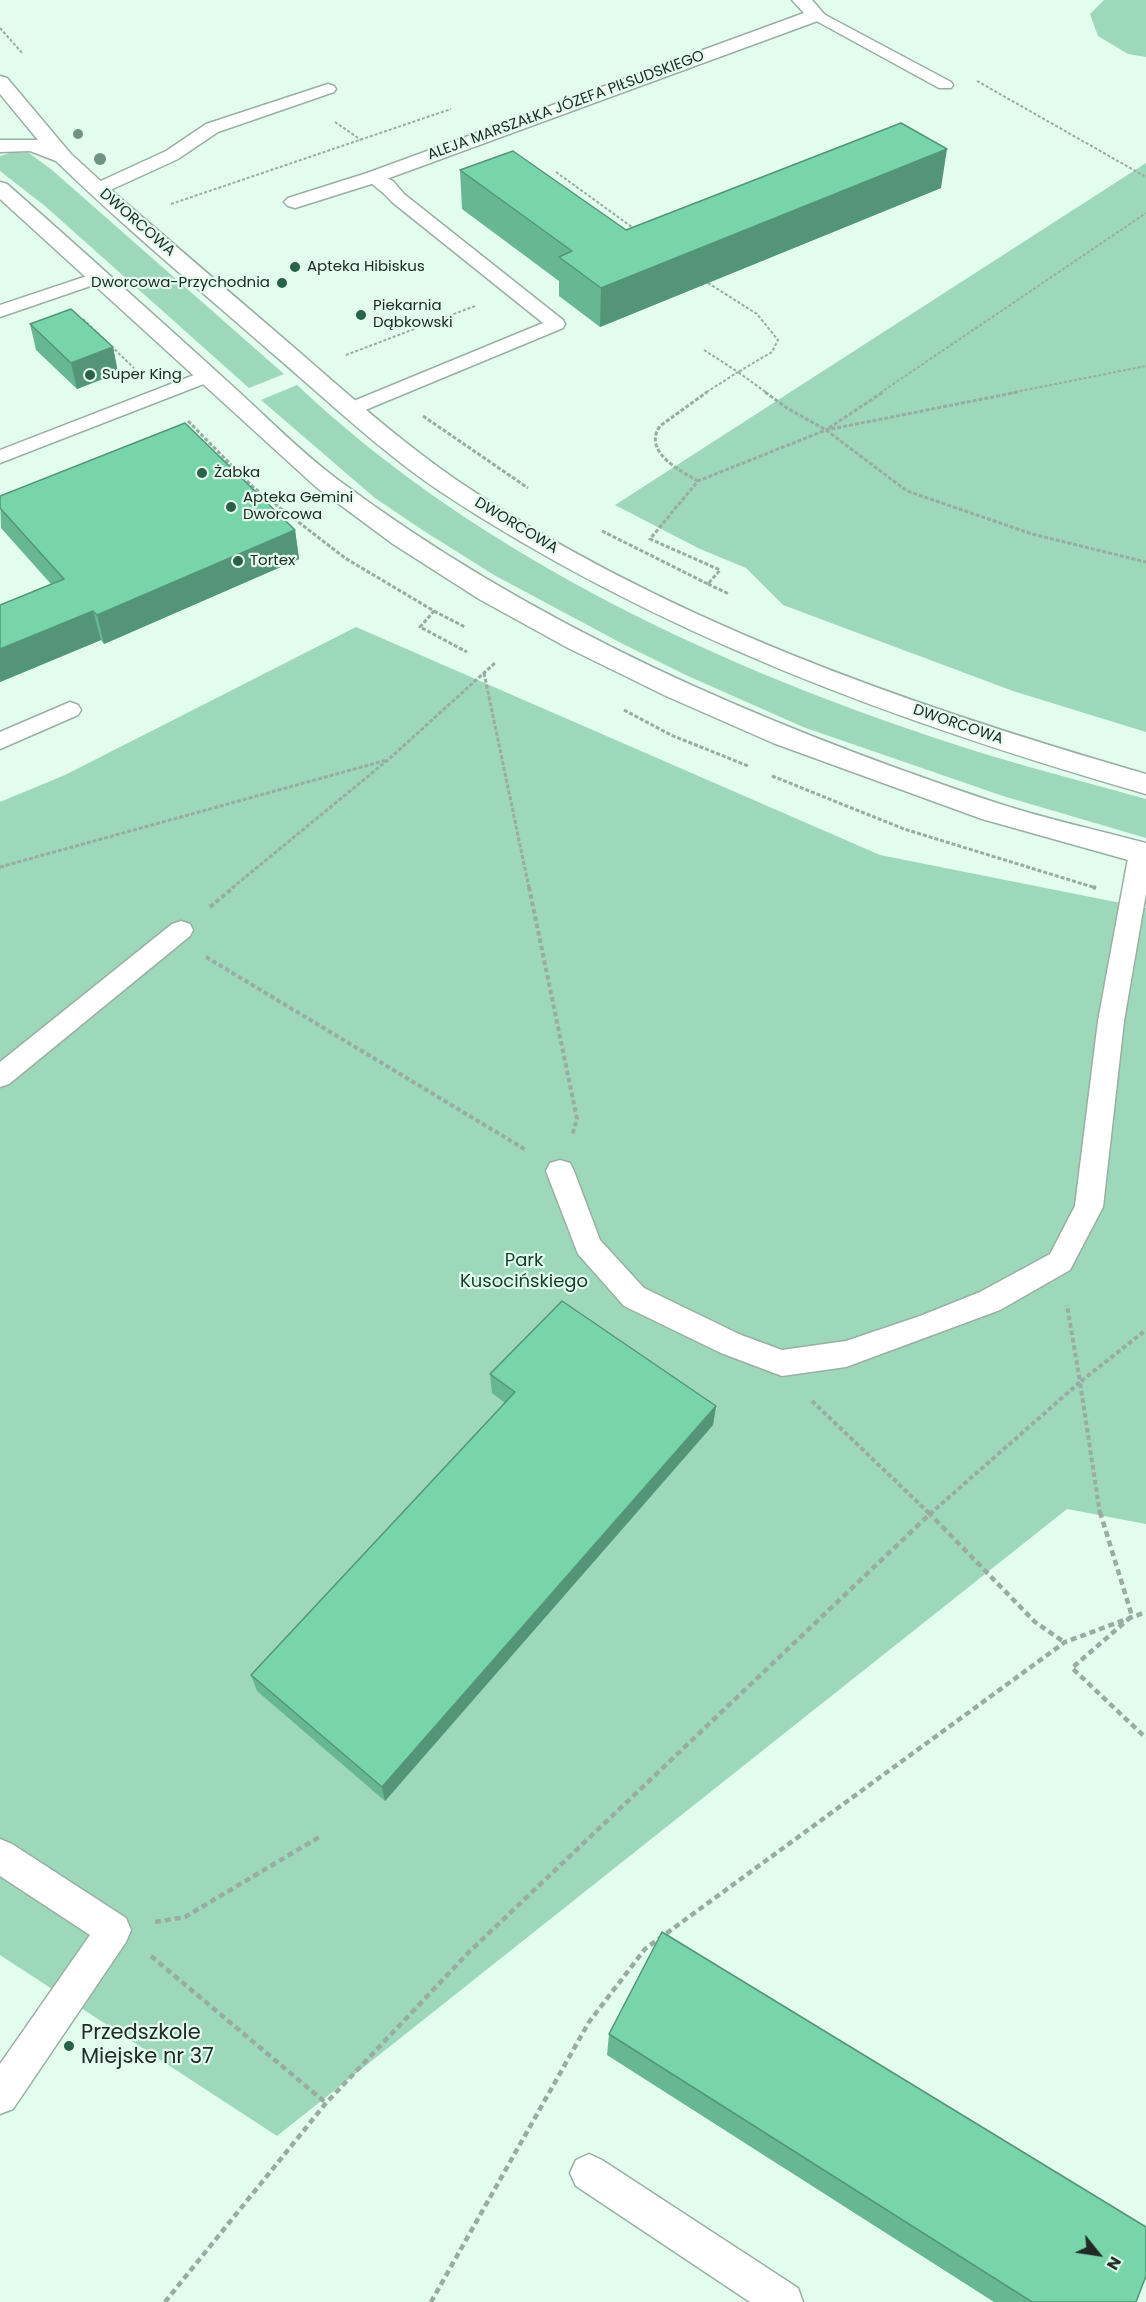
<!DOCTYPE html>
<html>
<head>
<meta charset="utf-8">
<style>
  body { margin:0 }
  #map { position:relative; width:1146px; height:2302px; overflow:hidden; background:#e2fcee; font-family:Poppins,sans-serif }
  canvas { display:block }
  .north { position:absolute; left:1068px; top:2224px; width:60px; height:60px; -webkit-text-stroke:4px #e2fcee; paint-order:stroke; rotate:120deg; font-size:16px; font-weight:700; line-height:24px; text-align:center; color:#212b26 }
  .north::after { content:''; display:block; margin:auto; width:21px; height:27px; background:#212b26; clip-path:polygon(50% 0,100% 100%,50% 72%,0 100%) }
</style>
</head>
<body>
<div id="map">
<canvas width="1146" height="2302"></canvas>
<div class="north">N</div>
</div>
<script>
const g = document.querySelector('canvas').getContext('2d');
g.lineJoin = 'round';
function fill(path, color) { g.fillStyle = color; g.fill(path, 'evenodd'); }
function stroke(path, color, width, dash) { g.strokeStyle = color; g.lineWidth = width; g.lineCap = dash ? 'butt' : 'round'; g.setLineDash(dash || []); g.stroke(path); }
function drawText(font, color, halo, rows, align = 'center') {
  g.font = font + ' Poppins,sans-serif'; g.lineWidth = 4.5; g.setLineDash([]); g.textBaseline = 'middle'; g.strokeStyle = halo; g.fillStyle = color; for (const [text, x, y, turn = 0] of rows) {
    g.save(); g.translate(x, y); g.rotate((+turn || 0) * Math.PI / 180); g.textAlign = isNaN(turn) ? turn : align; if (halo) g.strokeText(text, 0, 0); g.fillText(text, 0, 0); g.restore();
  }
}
fill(new Path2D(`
  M1104,0H1146V57L1128,54L1098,36L1090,14Z
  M13,152L29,153L52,170L284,374L249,388L45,206L0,171V156Z
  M1146,163V732L1013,691L783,605L746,568L700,549L615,505Z
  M297,385C480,558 728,672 966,748C1025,767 1086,782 1146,799V838L1003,796L803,727L688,676L621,643L494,575L424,531L375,498L261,400Z
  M356,627L880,855L1146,908V1524L1067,1509L277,2136L0,1955V802L65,775Z`), '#9ed8ba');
const service = new Path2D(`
  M816,10L951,82L953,85L951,88H939L811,18L808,15Z
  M328,84L334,86L336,89L334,92L218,132L178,159L104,193H92L89,189L92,185L166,151L206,124Z
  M374,172L393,181L404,194L563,320L565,324L563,328L358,413H344L341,409L344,405L543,323L392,202C384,192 373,186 365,177L368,173Z
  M99,272L105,273L108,277L105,281L0,317V305Z
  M207,370L214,372L217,376L214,380L0,463V450Z
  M70,702L78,705L81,710L78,715L0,749V732Z
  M1141,844L1146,846V893L1124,1021L1103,1207L1070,1270L1000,1310L846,1367L782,1376L721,1353L624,1306L578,1254L546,1171L550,1163L560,1160L570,1163L574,1171L600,1240L644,1288L741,1335L782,1350L846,1341L920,1316L980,1292L1050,1254L1075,1206L1098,1021L1129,853L1133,847Z
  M181,921L190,924L193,930L190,936L9,1084L0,1087V1062L172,924Z
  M0,1839L12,1844L126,1918L131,1930L126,1942L13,2109L0,2114V2064L90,1935L0,1876Z
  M589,2154L602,2160L798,2288L803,2302H750L576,2186L570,2173L576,2160Z`);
const minor = new Path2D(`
  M792,0H812L825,15L823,19L381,181L295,208L288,206L284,202L288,198L367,173L804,13Z`);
const tertiary = new Path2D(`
  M0,76L7,78L71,154L105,185C166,238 228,291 290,344C343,390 396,438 455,479C662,620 907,705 1146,774V794C899,723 656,634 441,492C380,451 327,400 272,353C200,290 125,228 56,161L30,151L0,152V140H38L0,94Z
  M0,182L7,184C81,249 154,315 227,381C263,413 298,450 337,479C536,628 763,725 997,803C1046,819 1097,830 1146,843V865L982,819L773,743L666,696L568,648L479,599L393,544L316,487L0,199Z`);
stroke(service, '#98b0a3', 3);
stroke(minor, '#98b0a3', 3);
stroke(tertiary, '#98b0a3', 3);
stroke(new Path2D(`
  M0,28L23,54
  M977,81L1146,177
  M335,122L361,140
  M556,172L636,230
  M171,204L451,109
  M708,283L757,314L778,340L772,352L738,372L767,393
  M83,319L106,341
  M111,346L134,368
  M704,350L738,372L705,393
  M346,355L475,306
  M880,393L1146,213
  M1010,393L1146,366`), '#98aca2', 2, [3, 2]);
stroke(new Path2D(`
  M765,392L787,408L826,430L907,491L1032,534L1146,562
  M423,416L528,488
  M188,421L253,487L345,558L434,611L420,627L467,652
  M829,428L883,392
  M698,481C680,471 642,451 660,426L707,392
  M602,531L708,584L720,570L650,539L698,481L826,430L1018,392
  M708,584L729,594
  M434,611L465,627
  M484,673L529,888
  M624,710L671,735L748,766
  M772,776L904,829L1096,888
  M0,867L387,760
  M232,888L389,759L496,662`), '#98aca2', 3, [4, 2]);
stroke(new Path2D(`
  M529,887L577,1119L572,1136
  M1093,887L1096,888
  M210,907L234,887
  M206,957L526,1150
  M812,1401L930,1514
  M930,1514L1080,1382L1067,1305
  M1100,1514L1080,1382L1146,1330`), '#98aca2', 4, [4.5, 3]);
stroke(new Path2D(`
  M928,1512L1035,1622L1064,1642
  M1100,1512L1132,1616L1072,1668L1146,1738
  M155,1922L185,1917L321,1836
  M151,1956L326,2103
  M165,2302L326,2103L469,1952L932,1512
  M431,2302L589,2022L645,1949L1065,1642L1146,1612`), '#98aca2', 4.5, [6, 4]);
fill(service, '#fff');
fill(minor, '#fff');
fill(tertiary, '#fff');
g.fillStyle = '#709282';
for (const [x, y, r] of [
  [78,134,5],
  [100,159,6]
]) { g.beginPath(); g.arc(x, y, r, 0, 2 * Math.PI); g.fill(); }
fill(new Path2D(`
  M460,170L626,230L941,188L600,327L559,296V281L462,209Z
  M30,324L113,347L118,373L77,389L36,350Z
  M0,496L295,530L299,559L104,644L101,640L0,682V605L51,584L1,528Z
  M490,1374L716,1406L713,1425L385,1801L257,1691L251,1675L505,1403L492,1393Z
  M609,2034L1136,2302H994L607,2055Z`), '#67b792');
fill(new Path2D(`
  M947,149L941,188L600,327L601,288Z
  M113,347L118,373L77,389L71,363Z
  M295,530L299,559L104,644L97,615Z
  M93,611L101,640L0,682V649Z
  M716,1406L713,1425L385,1801L382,1787Z`), '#549577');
const building = new Path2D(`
  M901,123L947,149L601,288L559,257L572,251L460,170L513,151L626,230Z
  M71,309L113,347L71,363L30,324Z
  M185,423L295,530L97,615L93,611L0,649V605L64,579L0,508V496Z
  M562,1301L716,1406L382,1787L251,1675L515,1392L490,1374Z
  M662,1932L1146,2227V2276L1136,2302H1032L609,2034Z`);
fill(building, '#78d5aa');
stroke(building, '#549577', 1.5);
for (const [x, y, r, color] of [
  [295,267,6,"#2a6249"],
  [282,283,6,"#2a6249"],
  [361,315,6,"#2a6249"],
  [90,375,6,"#2a6249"],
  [202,473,6,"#2a6249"],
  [231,507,6,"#2a6249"],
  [238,561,6,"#2a6249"],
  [69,2046,6,"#2a6249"]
]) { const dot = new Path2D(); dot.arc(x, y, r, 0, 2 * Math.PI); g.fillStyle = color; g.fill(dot); stroke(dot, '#e2fcee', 2); }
drawText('15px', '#212b26', '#e2fcee', [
  ["ALEJA MARSZAŁKA JÓZEFA PIŁSUDSKIEGO",566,106,-20],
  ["DWORCOWA",137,223,41],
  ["DWORCOWA",516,526,31],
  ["DWORCOWA",958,725,19]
]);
drawText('15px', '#212b26', '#e2fcee', [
  ["Apteka Hibiskus",307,267],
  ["Dworcowa-Przychodnia",270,283,"right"],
  ["Piekarnia",373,306],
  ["Dąbkowski",373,323],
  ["Super King",102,375],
  ["Żabka",214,473],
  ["Apteka Gemini",243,498],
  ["Dworcowa",243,515],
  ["Tortex",250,561]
], 'left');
drawText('18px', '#133c2a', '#e2fcee', [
  ["Park",524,1261],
  ["Kusocińskiego",524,1282]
]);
drawText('21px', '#212b26', '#e2fcee', [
  ["Przedszkole",81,2034],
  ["Miejske nr 37",81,2058]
], 'left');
</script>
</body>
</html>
